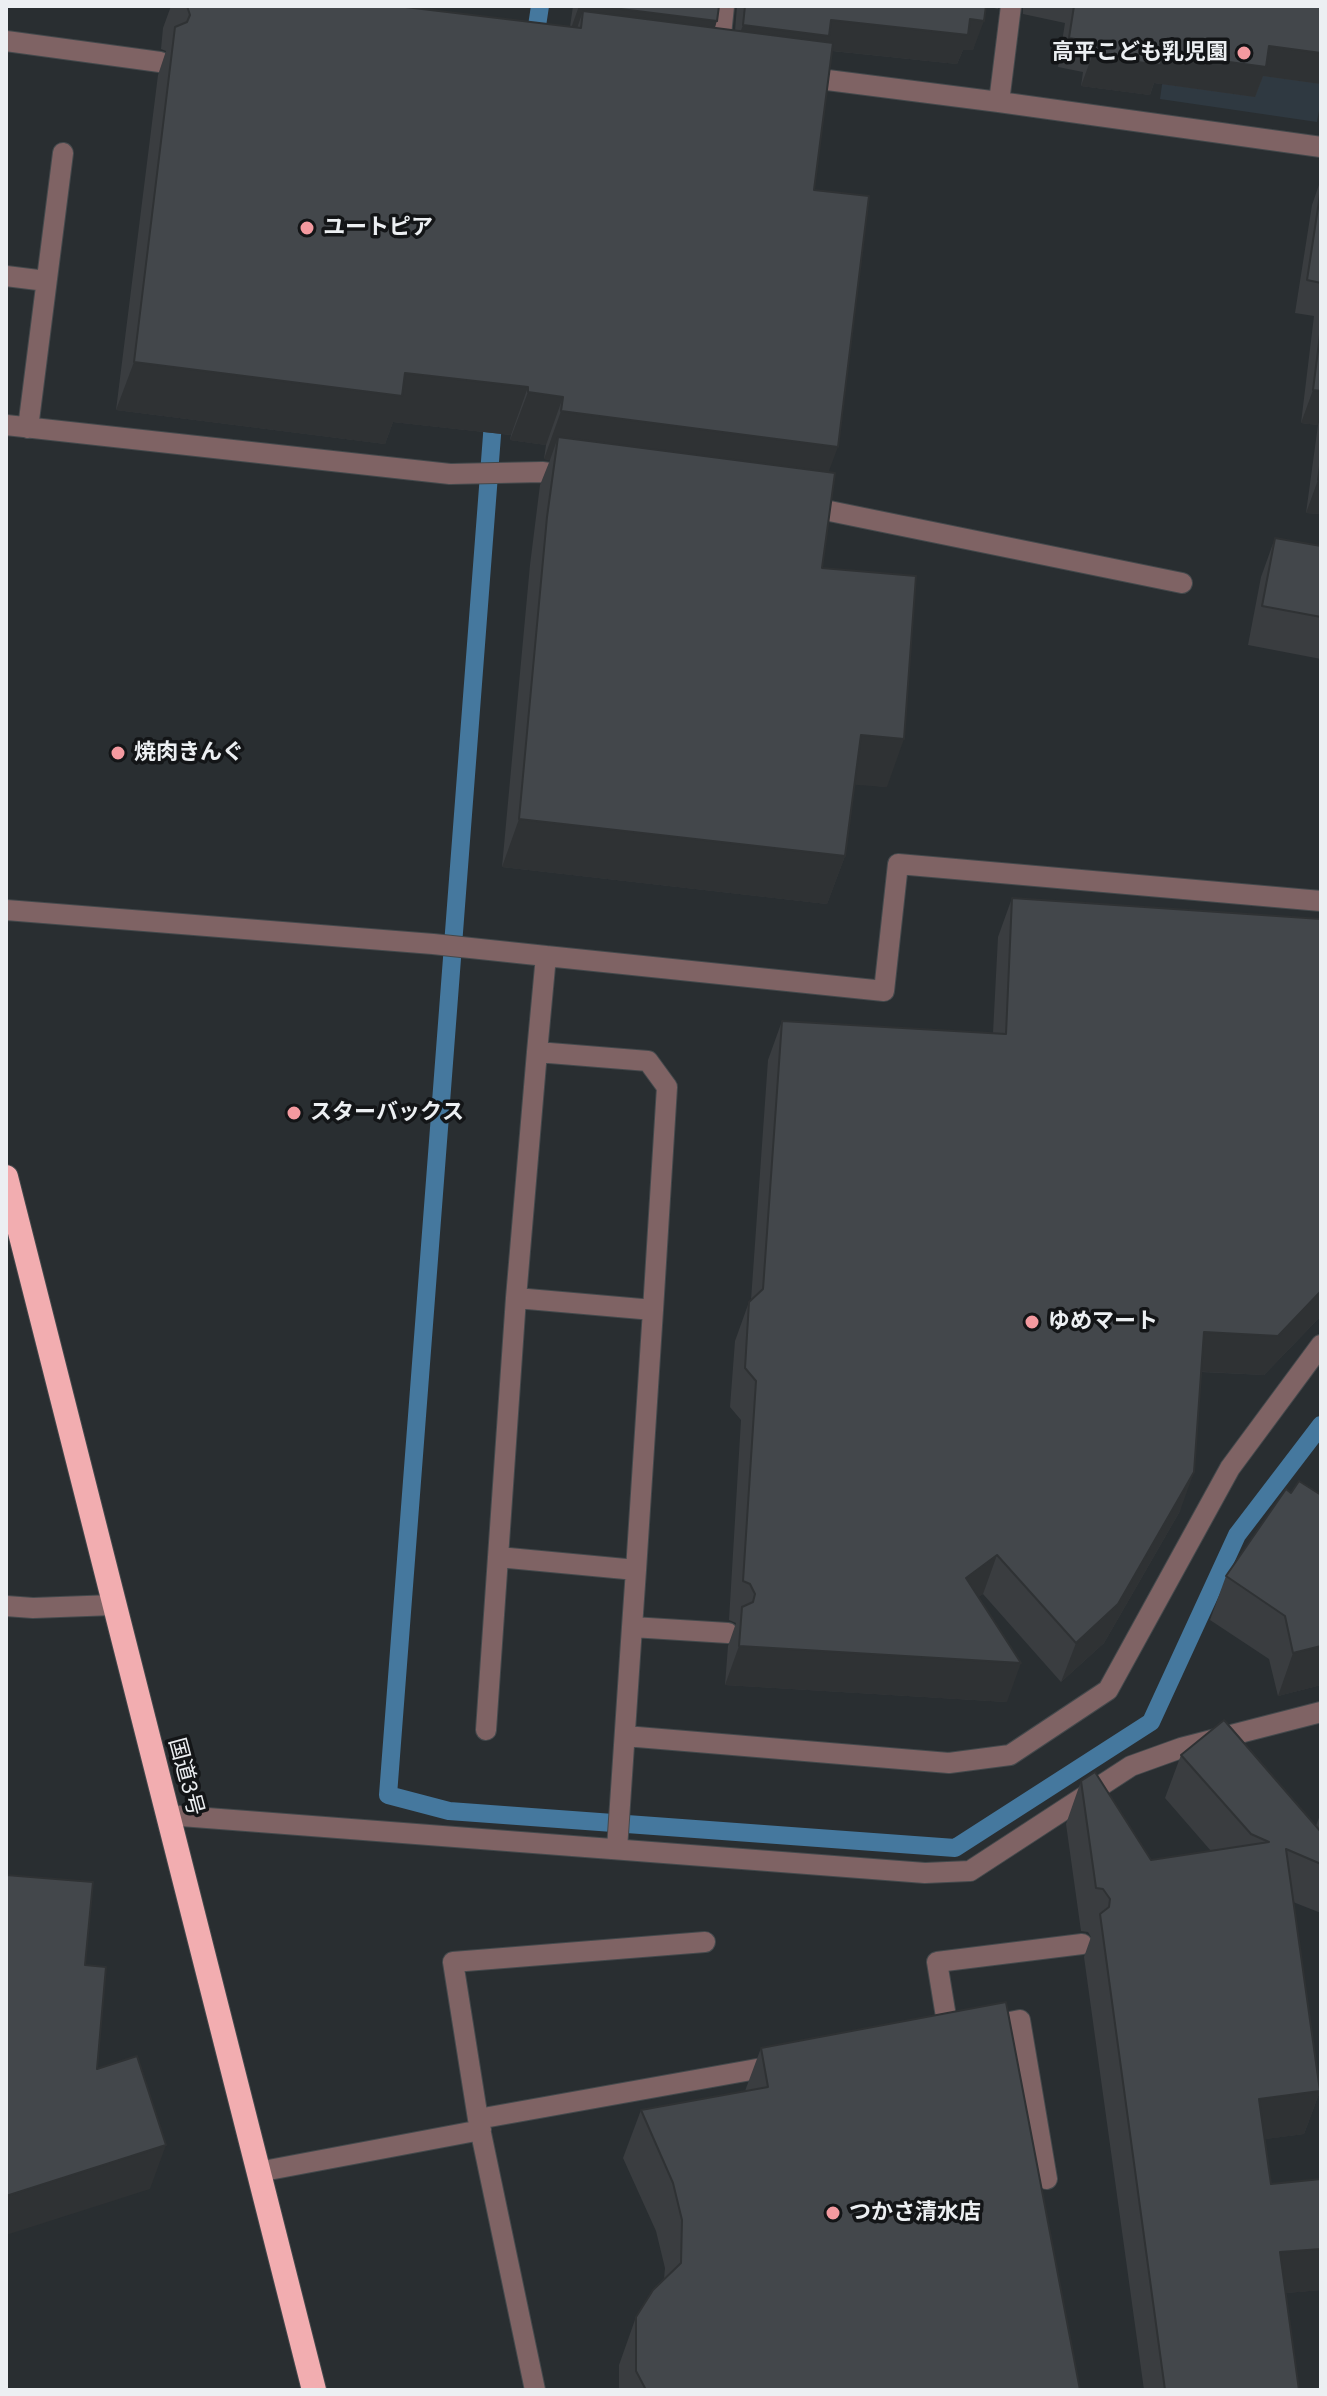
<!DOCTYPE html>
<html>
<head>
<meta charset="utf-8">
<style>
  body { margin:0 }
  #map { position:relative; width:1327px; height:2396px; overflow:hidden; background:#292e31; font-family:"DM Sans",sans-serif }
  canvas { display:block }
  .frame { position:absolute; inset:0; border:8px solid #eceff2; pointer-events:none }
</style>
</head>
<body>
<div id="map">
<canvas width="1327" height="2396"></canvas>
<div class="frame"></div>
</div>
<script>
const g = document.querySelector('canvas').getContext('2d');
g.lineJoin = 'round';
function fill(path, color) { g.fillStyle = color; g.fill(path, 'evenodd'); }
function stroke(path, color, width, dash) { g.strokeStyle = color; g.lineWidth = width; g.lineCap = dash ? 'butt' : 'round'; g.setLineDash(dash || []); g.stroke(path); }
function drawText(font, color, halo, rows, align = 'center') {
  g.font = font + ' "DM Sans","Noto Sans JP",sans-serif'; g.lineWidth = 7; g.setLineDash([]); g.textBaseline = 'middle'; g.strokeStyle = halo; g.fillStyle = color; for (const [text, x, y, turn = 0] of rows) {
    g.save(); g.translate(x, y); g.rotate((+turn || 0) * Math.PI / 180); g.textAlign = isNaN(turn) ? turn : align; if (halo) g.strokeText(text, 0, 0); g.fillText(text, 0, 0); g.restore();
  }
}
fill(new Path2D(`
  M1173,6H1321V99L1317,122L1160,99Z`), '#2f3941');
stroke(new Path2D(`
  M534,46L540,6
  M494,409L388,1795L449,1811L955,1848L1151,1722L1237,1535L1321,1425`), '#45789e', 18);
const minor = new Path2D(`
  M1011,6L999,102L1321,147
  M6,41L160,62
  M719,54L724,6
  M804,77L999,102
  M6,276L46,281
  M6,425L450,474L542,472L571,476
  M28,428L63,153
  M805,506L1182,583
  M6,910L433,944L546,956L537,1052
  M546,956L884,991L898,864L1321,901
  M498,1557L636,1570L653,1310L516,1298
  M636,1570L632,1627L728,1633
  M6,1606L33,1608L114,1605
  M486,1730L516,1298L537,1052L648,1061L667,1087L653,1310
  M625,1736L949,1763L1010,1755L1108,1690L1230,1468L1321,1345
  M168,1815L925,1873L970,1871L1131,1766L1181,1748L1321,1712
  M617,1849L632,1627
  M705,1942L453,1962L478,2119L779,2065
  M984,2027L1020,2020L1047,2179
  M944,2036L949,2035L937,1962L1082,1944
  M478,2119L535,2390
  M258,2172L481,2130`);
const highway = new Path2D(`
  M6,1177L314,2390`);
stroke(minor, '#44494c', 22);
stroke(highway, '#44494c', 26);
stroke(minor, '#7f6364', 20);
stroke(highway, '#f2adb0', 24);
fill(new Path2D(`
  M171,6H397L570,27L573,6H719L715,28L735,31L737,6H999L998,9L986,6L973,50H963L957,64L832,51L814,190L829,472L822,568L887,787L854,784L845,856L827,904L502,867L530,565L540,485L550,460L544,459L546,445L510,440L511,435L393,422L385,444L116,410L158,75L166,51L161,49L163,28Z
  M1023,6H1321V84L1263,76L1255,97L1154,83L1150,95L1081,86L1083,72L1058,67L1065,23L1023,14Z
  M1321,179V514L1306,513L1318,425L1301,423L1314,316L1295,313L1312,205Z
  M1275,538L1321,546V659L1248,645L1261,577Z
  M1012,898L1321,919V1316L1264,1375L1202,1372L1180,1511L1104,1643L1061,1682L983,1594L978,1597L1007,1702L725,1685L728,1646L736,1623L729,1620L741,1420L730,1407L735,1341L749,1302L751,1300L768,1060L782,1021L993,1033L998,937Z
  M1291,1493L1321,1495V1685L1278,1696L1269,1659L1210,1620L1226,1576Z
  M1181,1755L1316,1826L1321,1812V1913L1293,1902L1320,2091L1304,2134L1265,2139L1271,2184L1321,2179V2290L1286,2293L1299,2390H1144L1084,1957L1091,1937L1088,1932L1081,1931L1066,1824L1081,1781L1151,1860L1211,1851L1165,1798Z
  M761,2048L1080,2390H619V2365L636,2317L664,2279L665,2268L656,2231L623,2158L641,2110L745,2091Z`), '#3a3d40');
fill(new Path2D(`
  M579,6H597L717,21L706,51L583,11L575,34H569Z
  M970,19L984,21L973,50H963L957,64L824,50L732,55L743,25L831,20Z
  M1269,46L1321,53V84L1263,76L1255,97L1154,83L1150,95L1081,86L1092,56L1163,53Z
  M134,362L405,373L528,387L511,435L393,422L385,444L116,410Z
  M1313,390L1321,391V416L1318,425L1301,423Z
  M528,392L563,397L546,445L510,440Z
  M561,411L838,447L820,495L558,437L550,460L544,459Z
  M1318,480H1321V514L1306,513Z
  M861,735L904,739L887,787L843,784Z
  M519,819L845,856L827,904L502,867Z
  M1321,1291V1316L1264,1375L1190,1371L1204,1332Z
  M1194,1472L1180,1511L1104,1643L1061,1682L1076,1643Z
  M997,1555L983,1594L952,1617L966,1578Z
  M739,1646L1021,1663L1007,1702L725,1685Z
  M1321,1646V1685L1278,1696L1293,1653Z
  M1320,2091L1304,2134L1243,2142L1259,2099Z
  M166,2145L150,2189L6,2235V2196Z
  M1321,2249V2290L1264,2295L1280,2252Z`), '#2f3234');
const building = new Path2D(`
  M187,6H397L581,28L583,11L833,43L814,190L869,196L838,447L561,411L563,397L528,392V387L405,373L402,396L134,362L175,27L187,22L190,15Z
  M597,6H719L717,21Z
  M745,6H986L984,21L970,19L968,35L831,20L829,36L743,25Z
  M1074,6H1321V53L1269,46L1266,67L1163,53L1161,65L1092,56L1094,42L1069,38Z
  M1321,188V283L1307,280Z
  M1321,327V391L1313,390Z
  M558,437L835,473L822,568L916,576L904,739L861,735L845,856L519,819L547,517Z
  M1321,459V480H1318Z
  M1275,538L1321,546V617L1262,606Z
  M1012,898L1321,919V1291L1278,1336L1204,1332L1194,1472L1118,1604L1076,1643L997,1555L966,1578L1021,1663L739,1646L742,1607L753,1602L755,1594L750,1584L743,1581L756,1381L745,1368L749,1302L763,1289L782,1021L1006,1034Z
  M1299,1481L1321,1495V1646L1293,1653L1285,1616L1226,1576L1286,1489L1291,1493Z
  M1224,1720L1321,1832V1864L1286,1849L1320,2091L1259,2099L1271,2184L1321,2179V2249L1280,2252L1299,2390H1165L1100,1914L1109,1907L1110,1899L1103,1889L1096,1888L1081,1781L1095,1772L1151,1860L1269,1842L1251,1834L1181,1755Z
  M6,1875L93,1882L85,1965L106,1967L97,2069L137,2056L166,2145L6,2196Z
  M1006,2002L1080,2390H646L636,2371V2317L653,2290L681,2263L682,2220L673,2183L641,2110L768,2087L761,2048Z`);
fill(building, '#43474b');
stroke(building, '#2f3234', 2);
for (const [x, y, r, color] of [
  [1244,53,8,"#f49aa0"],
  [307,228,8,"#f49aa0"],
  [118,753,8,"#f49aa0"],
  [294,1113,8,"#f49aa0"],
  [1032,1322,8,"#f49aa0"],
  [833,2213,8,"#f49aa0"]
]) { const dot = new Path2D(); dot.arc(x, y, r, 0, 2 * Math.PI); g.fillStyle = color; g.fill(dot); stroke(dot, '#131517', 3); }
drawText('bold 22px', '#eceff2', '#131517', [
  ["高平こども乳児園",1228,53,"right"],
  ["ユートピア",323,228],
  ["焼肉きんぐ",134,753],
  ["スターバックス",310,1113],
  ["ゆめマート",1048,1322],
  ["つかさ清水店",849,2213]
], 'left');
drawText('22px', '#eceff2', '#131517', [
  ["国道3号",185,1777,75]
]);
</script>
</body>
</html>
